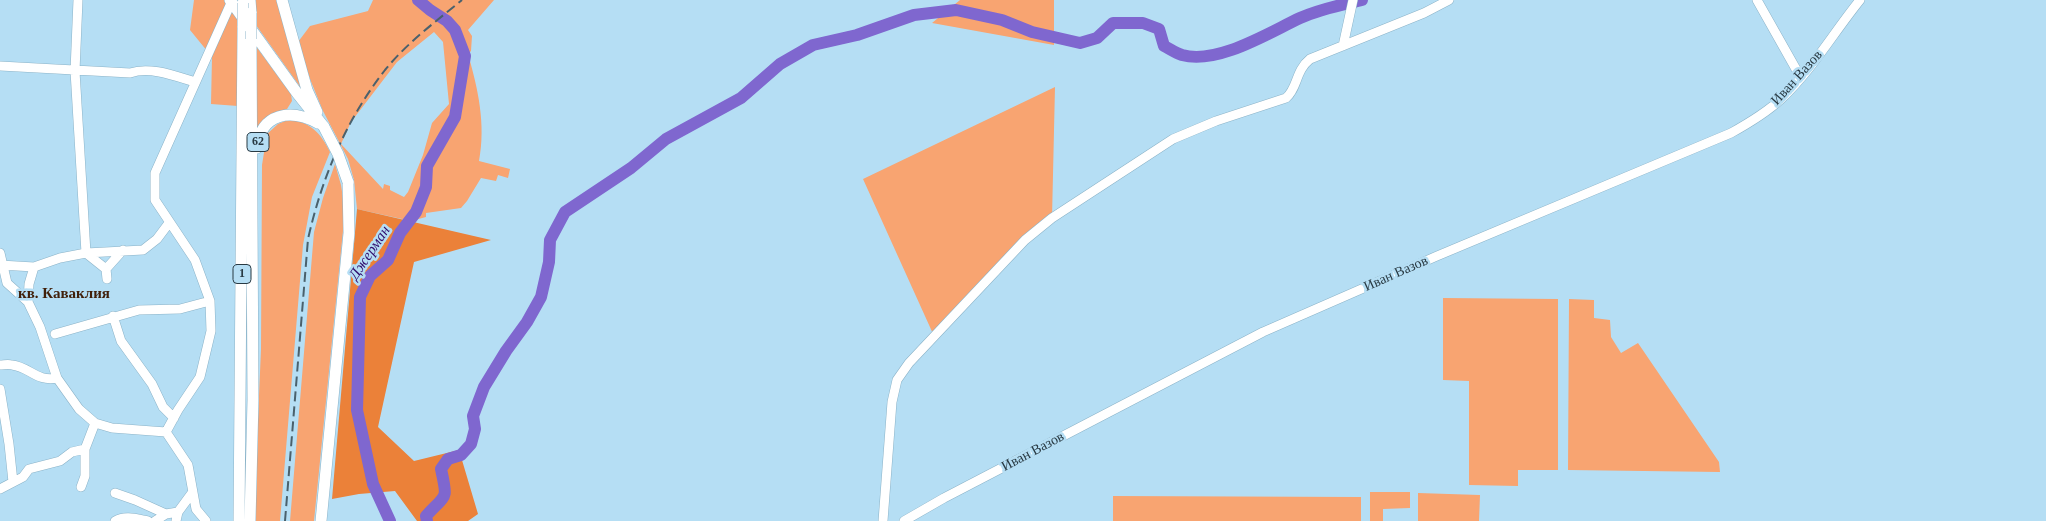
<!DOCTYPE html>
<html>
<head>
<meta charset="utf-8">
<style>
  body { margin:0 }
  canvas { display:block; background:#b5def4 }
</style>
</head>
<body>
<canvas width="2046" height="521"></canvas>
<script>
const g = document.querySelector('canvas').getContext('2d');
g.lineJoin = 'round';
function fill(path, color) { g.fillStyle = color; g.fill(path, 'evenodd'); }
function stroke(path, color, width, dash) { g.strokeStyle = color; g.lineWidth = width; g.lineCap = dash ? 'butt' : 'round'; g.setLineDash(dash || []); g.stroke(path); }
function drawText(font, color, halo, rows, align = 'center') {
  g.font = font + ' "Times New Roman",serif'; g.lineWidth = 5; g.setLineDash([]); g.textBaseline = 'middle'; g.strokeStyle = halo; g.fillStyle = color; for (const [text, x, y, turn = 0] of rows) {
    g.save(); g.translate(x, y); g.rotate((+turn || 0) * Math.PI / 180); g.textAlign = isNaN(turn) ? turn : align; if (halo) g.strokeText(text, 0, 0); g.fillText(text, 0, 0); g.restore();
  }
}
fill(new Path2D(`
  M194,0H224L239,22L238,106L211,104L212,57L190,30Z
  M256,0H278L301,88L256,25Z
  M373,0H494L468,30L472,36L471,51L468,54C478,89 486,124 479,161L510,169L508,178L498,175L496,181L481,178L467,201L461,208L426,213V217L411,221L357,209L354,180L348,159L323,111L310,79L298,42L310,26L368,11ZM434,32L443,42L449,104L432,123L423,155L408,192L404,197L390,190V186L384,184L383,189L341,144L351,122L397,62Z
  M960,0H1054V45L932,23Z
  M255,45L291,94L292,101L287,109L278,112L256,132Z
  M1055,87L1052,218L934,336L863,179Z
  M290,119C311,123 321,133 330,152L312,197L303,245L280,521H256V466L261,349L262,165L267,134L278,124Z
  M335,164L341,185L345,211L314,521H290L314,232L323,198Z
  M1443,298L1558,299V470H1518V486L1469,485V381L1443,380Z
  M1569,299L1594,300V318L1610,320L1611,337L1621,353L1638,343L1719,462L1720,472L1568,470Z
  M1370,492H1410V508L1383,509V521H1370Z
  M1418,493L1480,495L1479,521H1418Z
  M1113,496L1361,497V521H1113Z`), '#f8a471');
fill(new Path2D(`
  M357,209L491,240L414,262L378,427L414,461L459,450L478,514L468,521H417L395,491L359,494L332,499Z`), '#eb8139');
stroke(new Path2D(`
  M390,521L373,484L357,410L360,297L370,276L388,260L400,233L416,212L426,187L427,166L455,117L465,56L455,30L447,21L430,10L418,0
  M427,521L426,516C447,493 448,501 441,469L448,459L461,455L471,444L475,429L473,416L484,387L506,351L527,322L541,297L549,262L550,240L565,212L631,168L666,139L741,98L780,64L813,45L857,35L914,15L956,10L1002,20L1032,32L1080,43L1097,38L1113,23H1143L1159,29L1164,46C1170,49 1176,53 1182,55C1217,65 1268,33 1300,18C1320,9 1341,5 1362,0`), '#7f67cf', 12);
const minor = new Path2D(`
  M78,0L75,71L86,253L106,269L123,250
  M1757,0L1801,78
  M1343,46L1353,0
  M0,66L130,73C150,66 175,76 195,82
  M0,253L7,283L28,302L40,327L57,378L79,409L95,423L112,428L166,432
  M0,265L34,267L60,258L86,253L143,250L157,239L169,223
  M106,269L107,279
  M28,302L29,284L34,267
  M113,316L121,341L152,384L163,407L174,418
  M55,334L139,310L180,309L210,301
  M0,365C4,365 8,364 12,365C30,367 36,382 57,378
  M0,389L9,444L13,482
  M81,487L85,476V449
  M0,489L23,477L29,469L60,461L72,452L85,449L95,423
  M115,493L135,500L166,514L178,512
  M115,521C125,515 137,519 148,521
  M155,521L166,514
  M176,521L178,512L192,493
  M206,521L196,509L188,465L166,432L178,410L200,377L211,331L210,301L195,260L155,200V173L231,3
  M883,521L892,402L897,380L909,363L1025,240L1052,218L1173,139L1216,121L1286,98C1298,88 1295,71 1310,59L1424,13L1449,0
  M904,521L944,498L1263,332L1437,256L1731,133C1749,123 1766,113 1781,99C1812,70 1834,32 1860,0`);
const major = new Path2D(`
  M230,0L297,93L324,127
  M250,0L251,13
  M282,0L307,90L317,112
  M257,148C261,112 291,109 318,123
  M239,521L243,28
  M250,521L253,400L251,39
  M321,521L349,233L348,182`);
stroke(minor, '#8bb3c8', 10);
stroke(major, '#8bb3c8', 12);
stroke(minor, '#fff', 9);
stroke(major, '#fff', 11);
stroke(new Path2D(`
  M285,521L308,239C322,177 346,120 385,70C407,43 435,22 462,0`), '#4a616d', 2, [10, 5]);
const majorBridge = new Path2D(`
  M251,13V39
  M243,26V3
  M324,127L338,154L348,182`);
stroke(majorBridge, '#8bb3c8', 12, []);
stroke(majorBridge, '#fff', 11);
for (const [x, y, w] of [
  [258,142,22],
  [242,274,18]
]) { const box = new Path2D(); box.roundRect(x - w / 2, y - 9.5, w, 19, 4); g.fillStyle = '#b5def4'; g.fill(box); stroke(box, '#293a43', 1); }
drawText('bold 12px', '#293a43', null, [
  ["62",258,142],
  ["1",242,274]
]);
drawText('14px', '#293a43', '#b5def4', [
  ["Иван Вазов",1797,78,-48],
  ["Иван Вазов",1396,274,-24],
  ["Иван Вазов",1033,452,-28]
]);
drawText('italic 15px', '#310c6d', '#b5def4', [
  ["Джерман",370,253,-56]
]);
drawText('bold 15px', '#41200a', '#b5def4', [
  ["кв. Каваклия",64,294]
]);
</script>
</body>
</html>
